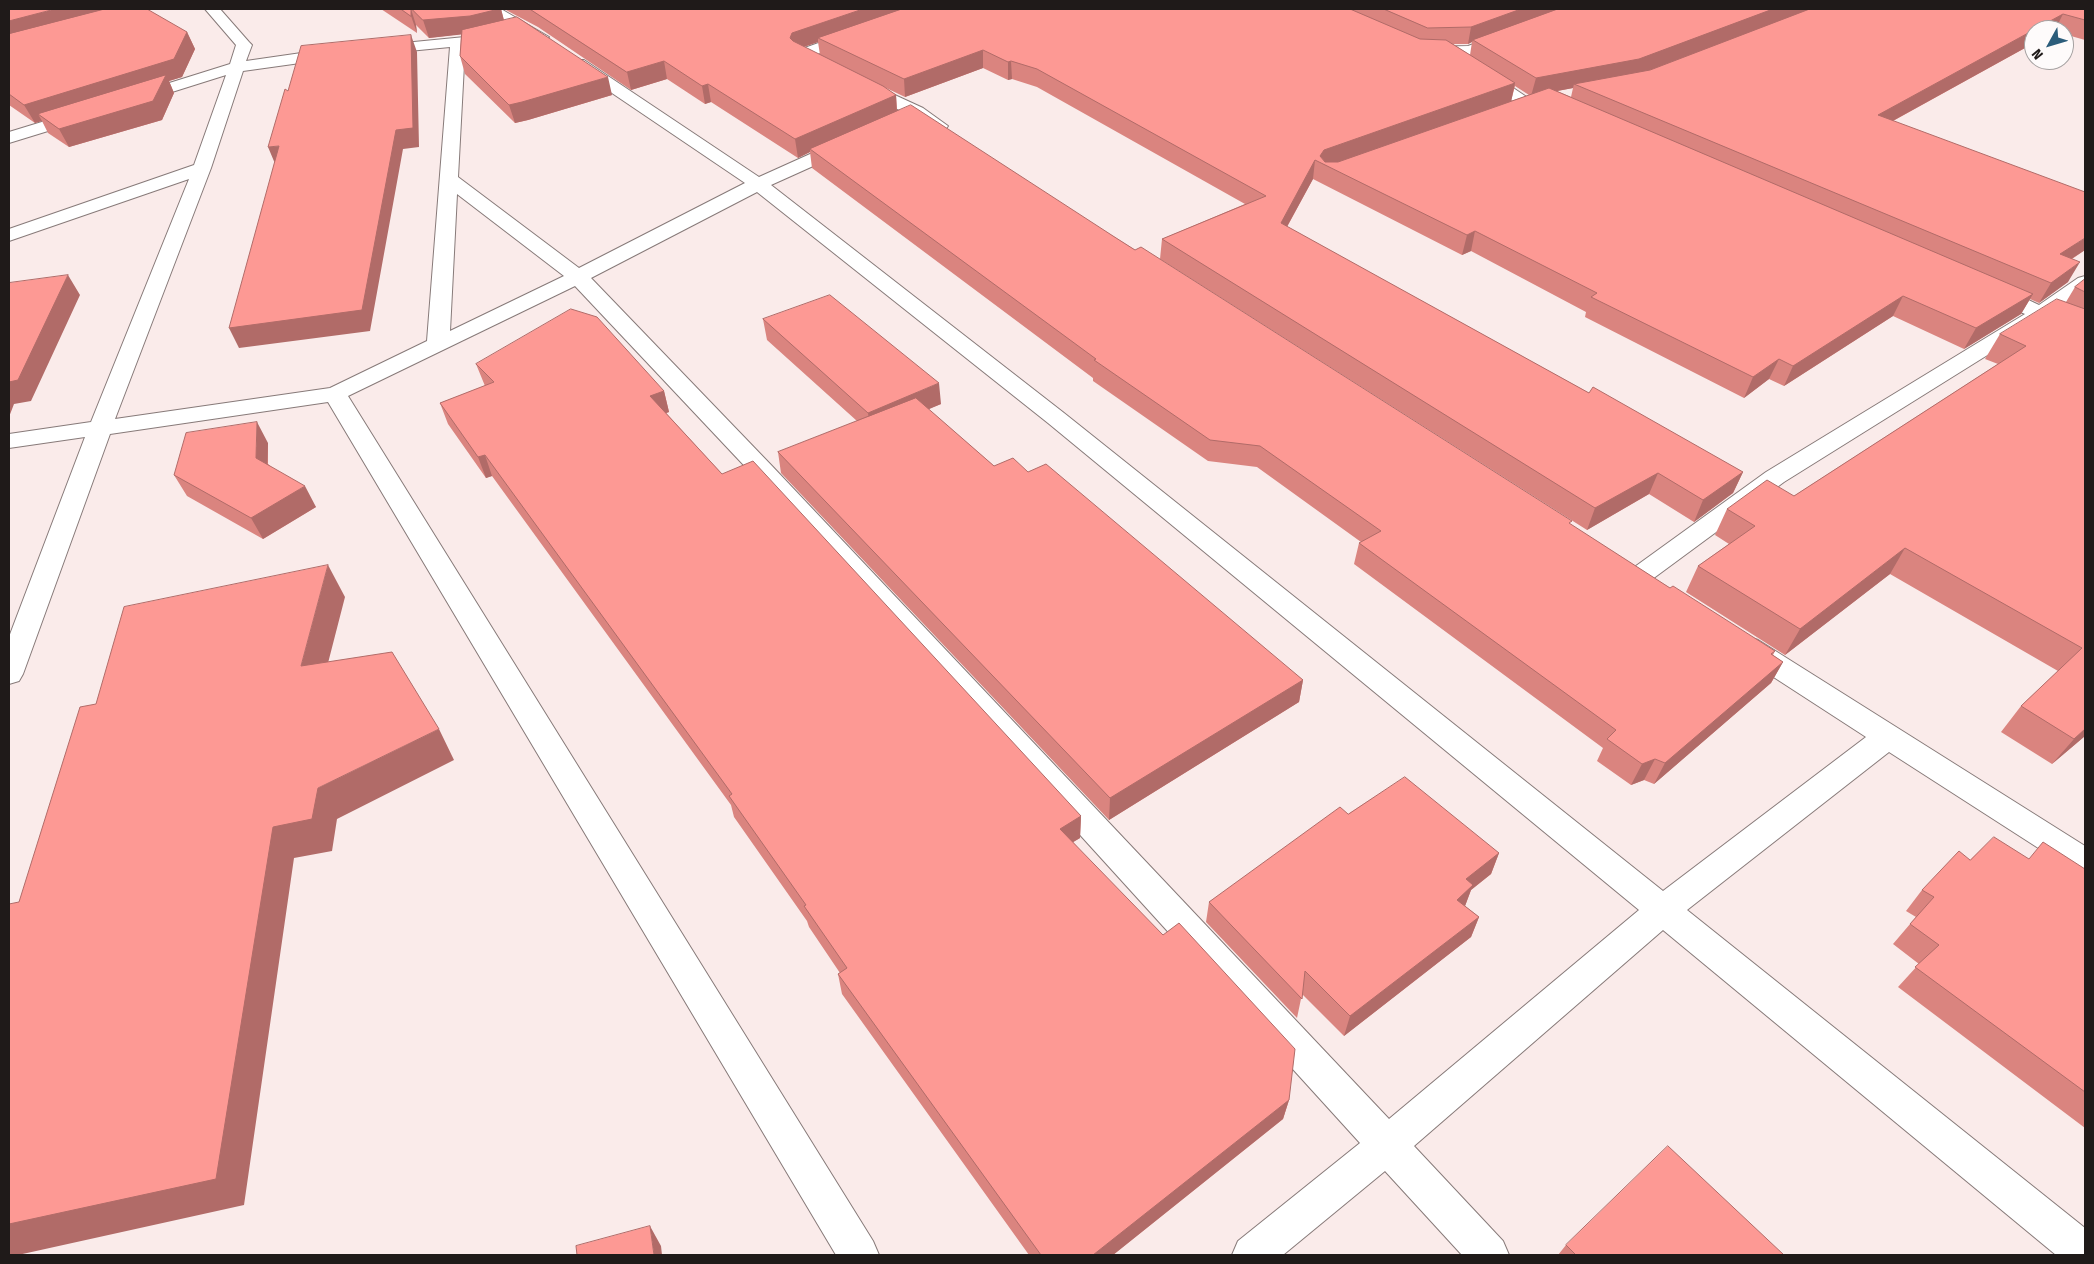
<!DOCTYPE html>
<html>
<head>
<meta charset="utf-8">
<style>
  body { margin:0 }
  #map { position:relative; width:2094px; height:1264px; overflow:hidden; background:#faebea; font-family:"Fira Sans Condensed",sans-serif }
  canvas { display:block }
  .frame { position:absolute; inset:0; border:10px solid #1f1a19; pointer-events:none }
  .north { position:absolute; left:2024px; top:20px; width:50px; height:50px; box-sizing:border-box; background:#fefbfb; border:1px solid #a5a1a1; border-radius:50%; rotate:231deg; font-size:14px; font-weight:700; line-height:20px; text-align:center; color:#1f1a19 }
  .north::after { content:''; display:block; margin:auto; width:18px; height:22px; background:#2c5d7b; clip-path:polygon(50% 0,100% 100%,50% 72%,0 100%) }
</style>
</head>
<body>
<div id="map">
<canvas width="2094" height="1264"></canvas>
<div class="frame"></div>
<div class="north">N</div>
</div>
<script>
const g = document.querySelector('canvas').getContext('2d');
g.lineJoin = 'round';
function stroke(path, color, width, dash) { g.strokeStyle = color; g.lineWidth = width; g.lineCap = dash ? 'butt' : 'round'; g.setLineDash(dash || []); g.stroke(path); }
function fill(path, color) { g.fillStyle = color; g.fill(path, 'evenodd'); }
const minor = new Path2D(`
  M205,9H220L249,42L252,45L246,61L336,48L344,53L336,58L243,71L211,168L115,419L330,388L427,341L450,47L378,54L373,52L370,49L373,46L475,36L497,29L502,31L505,34L502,37L465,46L458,177L579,268L745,183L572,66L570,63L572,60H584L759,177L839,141H851L854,145L851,149L771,185L1064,413L1663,891L1866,737L1738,654L1734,647L1738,640L1748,637L1758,640L2085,846V875L2074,871L1889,752L1687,910L2085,1228V1255H2056L1663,930L1414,1146L1503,1241L1509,1255H1462L1385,1171L1283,1255H1232L1238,1241L1360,1143L754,476L575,286L348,396L873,1241L879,1255H836L328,402L110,434L23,674L19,681L9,684V637L85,437L9,448V434L91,422L189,179L9,241V229L194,165L226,75L137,103L131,101L129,98L131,95L230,64L236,45ZM757,192L1048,423L1639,910L1389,1119L772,466L591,278ZM457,194L564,276L450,331Z
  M484,9H501L549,37L541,42L536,40L486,12Z
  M855,30L863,35L860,38L815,55L834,66L832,69H820L794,54L796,51Z
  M1505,33L1513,38L1510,41L1470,56L1426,57L1418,52L1426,47L1468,46Z
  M1482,69L1488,71L1537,104L1535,108H1523L1476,77L1474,74Z
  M862,80L923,108L948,126L945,130H933L911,116L856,88L854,85L856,82Z
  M81,110L87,111L89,115L87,119L9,143V132Z
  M2085,276V291L2056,312L2085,324V338L2042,321L1784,482L1647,583L1638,586L1629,583L1625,577L1629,571L1766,472L2025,314L1985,296L1982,292L1985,288C2002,283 2023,298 2039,305L2078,278Z`);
stroke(minor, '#877a79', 2);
fill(minor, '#fff');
fill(new Path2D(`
  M9,9L187,32L195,49L182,77L169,81L174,93L162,120L69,147L48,133L42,121L35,123L9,105Z
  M381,9H501L504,20L612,95L528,120L515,123L465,74L460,56L461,34L429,38L416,25L417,33Z
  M504,9H2085V40L2064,34V30H2034V43L1893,121L2085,250L2072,259L2068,282L2039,303L2030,299L2021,314L1964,349L1893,316L1784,386L1769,379L1744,398L1585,317L1586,312L1471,251L1462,255L1313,179L1287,227L1589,393L1743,472L1733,493L1694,522L1649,494L1587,530L1160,259L1162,239L1245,204L1037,87L1012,79L1008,80L983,68L905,97L884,87L896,95L897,111L1113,236L1571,525L1670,588L1775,651L1773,655L1783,662L1771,683L1654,784L1644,780L1631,785L1597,761L1603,748L1354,564L1359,543L1361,542L1257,467L1208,461L1093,381V378L812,168L810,152L798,158L711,102L705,104L667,79L631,90L538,27ZM818,42L820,55L804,47ZM1472,42L1470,55L1453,44H1468ZM1515,86L1529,95L1511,101ZM1573,88L1571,97L1557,91Z
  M2085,279V736L2052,764L2001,732L2021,706L2058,671L1890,574L1785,655L1686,592L1698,566L1729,544L1715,535L1727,509L1794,496L1998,364L1985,359L2000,334L2066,302L2075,287Z
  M763,319L941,404L928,409L994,466L1028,472L1303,680L1299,702L1109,820L781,473L778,452L857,421L767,340Z
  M476,364L664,391L669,412L666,413L722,474L1081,816L1080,838L1073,842L1289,1100L1283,1119L1113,1255H1029L842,994L838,974L840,973L809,927L807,921L734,817L731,805L492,476L486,478L448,424L440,403L485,386Z
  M268,443V464L316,507L263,539L187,496L174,475Z
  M1348,814L1499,853L1491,874L1471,890L1465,906L1479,917L1471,937L1344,1036L1302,994L1297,1018L1206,922L1209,902Z
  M2029,859L2085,869V1128L1898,987L1919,964L1893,944L1916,917L1906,911L1922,890L1970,860Z
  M1566,1245L1784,1255H1558Z`), '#da847f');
fill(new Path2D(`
  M55,9H127L9,40V21Z
  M411,9L416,25L417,33L411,16Z
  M499,9H501L505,25L475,33L429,38L423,20Z
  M863,9H914L818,38V42L794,50L790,38L792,33Z
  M1521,9H1563L1473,40L1472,42L1468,44L1471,27Z
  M1773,9H1810L1633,77L1574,84L1573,88L1531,96L1536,78Z
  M2063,14L2055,30H2034Z
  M2034,30V43L1869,134L1878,115Z
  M187,32L195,49L182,77L169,81L174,93L162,120L69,147L59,129L38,114L42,121L35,123L24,105Z
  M411,35L417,52L419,147L403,149L370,331L239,348L229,328Z
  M983,50V68L905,97L904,79Z
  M664,61L667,79L631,90L627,72Z
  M1011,61L1012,79L1008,80V62Z
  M608,77L612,95L528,120L515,123L509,105Z
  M1515,83L1511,102L1329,166L1320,156L1324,150Z
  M708,84L711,102L705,104L702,86Z
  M896,95L897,113L810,149V152L798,158L795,139Z
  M279,146L276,166L268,147Z
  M1315,160L1313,179L1278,243L1281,223Z
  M1475,231L1471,251L1462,255L1467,235Z
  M2085,238V250L2048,274L2060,254Z
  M2080,262L2068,282L2039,303L2051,283Z
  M68,275L80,295L31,401L14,404L9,417V382Z
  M2033,294L2021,314L1964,349L1976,328Z
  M1903,296L1893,316L1784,386L1793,366Z
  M1779,359L1769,379L1744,398L1753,377Z
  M939,383L941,404L871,434L868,413Z
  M664,391L669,412L655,417L650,396Z
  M257,422L268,443L267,479L256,458Z
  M485,455L492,476L486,478L478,457Z
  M1743,472L1733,493L1694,522L1703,500Z
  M1658,473L1649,494L1587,530L1595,508Z
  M305,486L316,507L263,539L251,518Z
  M1905,548L1890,574L1785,655L1800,629Z
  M328,565L345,597L319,698L301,666Z
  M1783,662L1771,683L1654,784L1665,763Z
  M1303,680L1299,702L1109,820L1110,798Z
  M439,729L454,760L337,819L332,851L294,858L244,1205L18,1255H9V1224L273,827L318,788Z
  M2085,729V736L2052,764L2074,739Z
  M1655,759L1644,780L1631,785L1642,764Z
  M1081,816L1080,838L1060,850V829Z
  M1499,853L1491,874L1471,890L1465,906L1449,920L1457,900L1466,879Z
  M1479,917L1471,937L1344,1036L1350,1016Z
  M1289,1100L1283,1119L1113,1255H1093Z
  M650,1226L661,1246L662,1255H654Z`), '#b16b68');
const building = new Path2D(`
  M9,9H55L9,21Z
  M105,9H147L187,32L174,59L24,105L9,94V34Z
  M401,9H411V16Z
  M412,9H499L470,16L423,20Z
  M530,9H863L792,33L790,38L793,41L883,86L896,95L795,139L708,84L702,86L664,61L627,72Z
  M902,9H1350L1420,39L1446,40L1515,83L1324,150L1320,156L1325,162H1338L1549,88L2033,294L1976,328L1903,296L1793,366L1779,359L1753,377L1591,297L1597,293L1475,231L1467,235L1315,160L1281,223L1589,393L1593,387L1743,472L1703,500L1658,473L1595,508L1162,239L1266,196L1037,69L1011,61L1008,62L983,50L904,79L818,38Z
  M1384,9H1521L1471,27L1428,28Z
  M1558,9H1773L1639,59L1536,78L1473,40Z
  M1810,9H2085V20L2063,14L1878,115L2085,192V238L2060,254L2080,262L2051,283L1574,84L1650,70Z
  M517,17L608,77L522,102L509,105L460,56L462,30Z
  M411,35L413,128L396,130L362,310L229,328L279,146L268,147L285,89L288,91L301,46Z
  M166,75L153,101L59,129L38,114Z
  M911,105L1113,236L1135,250L1141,247L1572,521L1569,523L1670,588L1673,586L1775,651L1771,654L1783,662L1665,763L1655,759L1642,764L1607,739L1616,730L1359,543L1381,531L1260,446L1210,440L1094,360L1096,359L810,149Z
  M68,275L18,380L9,382V283Z
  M2085,279V292L2075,287Z
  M830,295L939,383L868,413L763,319Z
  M2057,299L2085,309V729L2074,739L2021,706L2082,648L1905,548L1800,629L1698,566L1755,526L1727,509L1767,480L1794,496L2026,346L2000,334Z
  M571,309L597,317L664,391L650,396L722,474L753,461L1081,816L1060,829L1163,935L1179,923L1295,1049L1289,1100L1093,1255H1041L838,974L847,968L804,906L806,905L729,796L732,794L485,455L478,457L440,403L494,382L476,364Z
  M916,398L994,466L1013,458L1028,472L1046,464L1303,680L1110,798L778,452Z
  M257,422L256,458L305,486L251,518L174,475L186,433Z
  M328,565L301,666L392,652L439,729L318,788L312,819L273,827L216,1179L9,1224V904L19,902L80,707L96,704L124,607Z
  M1405,777L1499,853L1466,879L1473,885L1457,900L1479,917L1350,1016L1305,971L1302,999L1209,902L1340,807L1348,814Z
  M1994,837L2029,859L2043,842L2085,869V1092L1915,967L1939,945L1910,924L1934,897L1922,890L1959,851L1970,860Z
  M1668,1146L1784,1255H1576L1566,1245Z
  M650,1226L654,1255H577L576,1246Z`);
fill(building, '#fd9994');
stroke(building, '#b16b68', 1);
</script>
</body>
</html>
